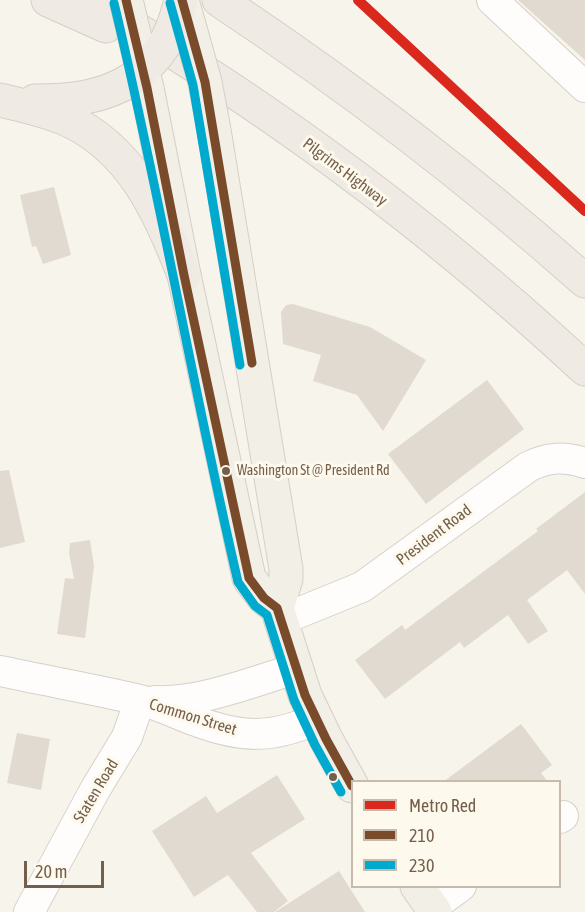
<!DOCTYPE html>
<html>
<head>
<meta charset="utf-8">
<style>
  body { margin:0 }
  #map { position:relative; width:585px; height:912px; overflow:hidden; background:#f6f4eb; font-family:"Asap Condensed",sans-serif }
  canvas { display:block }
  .legend { position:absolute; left:351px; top:780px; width:210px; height:108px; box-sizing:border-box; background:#fef9ed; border:2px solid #c7bbad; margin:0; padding:8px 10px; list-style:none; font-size:18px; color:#745f4c }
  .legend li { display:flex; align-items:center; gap:12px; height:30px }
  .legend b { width:30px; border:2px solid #c7bbad }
  .scale { position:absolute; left:24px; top:861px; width:80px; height:27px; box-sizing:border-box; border:3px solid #745f4c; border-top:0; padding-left:8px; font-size:18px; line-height:21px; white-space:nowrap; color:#745f4c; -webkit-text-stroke:4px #fef9ed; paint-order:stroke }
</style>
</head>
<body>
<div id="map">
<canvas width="585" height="912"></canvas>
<ul class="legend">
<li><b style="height:8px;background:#da291c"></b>Metro Red</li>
<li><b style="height:8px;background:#7a4b2a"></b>210</li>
<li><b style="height:8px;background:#00a9ce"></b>230</li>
</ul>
<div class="scale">20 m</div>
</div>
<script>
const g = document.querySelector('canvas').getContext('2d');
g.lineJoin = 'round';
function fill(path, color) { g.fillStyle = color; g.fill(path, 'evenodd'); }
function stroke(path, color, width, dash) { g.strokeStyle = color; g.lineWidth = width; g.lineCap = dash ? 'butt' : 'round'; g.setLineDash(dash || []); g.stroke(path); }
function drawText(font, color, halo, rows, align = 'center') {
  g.font = font + ' "Asap Condensed",sans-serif'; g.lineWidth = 6; g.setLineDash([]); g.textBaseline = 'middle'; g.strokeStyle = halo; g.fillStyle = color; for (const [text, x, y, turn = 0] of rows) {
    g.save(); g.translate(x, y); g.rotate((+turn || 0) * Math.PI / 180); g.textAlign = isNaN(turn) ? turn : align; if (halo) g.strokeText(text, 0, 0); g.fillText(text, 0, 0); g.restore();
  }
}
fill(new Path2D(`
  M518,0H585V60Z
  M54,187L71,255L43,264L36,246L32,247L20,195Z
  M293,304L370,327L426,360L383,431L357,395L313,381L321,355L283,344L281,312L286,305Z
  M487,380L524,429L426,504L388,454Z
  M9,470L25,542L0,548V471Z
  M585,492V594L567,570L527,600L548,631L528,644L508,615L464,648L460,642L385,699L355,660L402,625L405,630L538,531L536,529Z
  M90,540L94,566L85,638L57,634L65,578L74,579L69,553L70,543Z
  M521,724L552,765L541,773L548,782H443Z
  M17,733L50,739L41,790L7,783Z
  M277,775L305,819L251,853L288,901L274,912H257L228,875L194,897L152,831L206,796L217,813Z
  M339,871L365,912H275Z`), '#e1dad0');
const minor = new Path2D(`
  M492,0L585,87
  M281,620L362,587L528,467C548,457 564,456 585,463
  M0,671C46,681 93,689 140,700C159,705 177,714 196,721C241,738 272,739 316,719
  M155,701C201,703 252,682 295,669
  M560,818L563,816
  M432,907L461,886
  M29,912L96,788L127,737L140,700`);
const major = new Path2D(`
  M147,88L184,275L249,578L264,598L277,608L305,695L326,739L352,786
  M214,130L286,569V579L277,608
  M417,886L435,912`);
const highway = new Path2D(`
  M48,0L106,26
  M87,0C266,103 434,229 585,369
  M219,0C347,85 470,179 585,281
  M0,100C22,105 45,110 66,119C131,148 160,212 184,275
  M35,101C69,101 103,98 132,79`);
stroke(minor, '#d6d1ca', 32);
stroke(major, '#d5cfc6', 35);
stroke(highway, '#d5cfc6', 35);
stroke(minor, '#fefdfc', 30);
stroke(major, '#f2efe6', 33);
stroke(highway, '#f0eae5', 33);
const majorBridge = new Path2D(`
  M126,0L147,88
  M182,0L205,82L214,130`);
const highwayBridge = new Path2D(`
  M132,79C162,55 172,37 181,0`);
stroke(majorBridge, '#d5cfc6', 35, []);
stroke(highwayBridge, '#d5cfc6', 35, []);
stroke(majorBridge, '#f2efe6', 33);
stroke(highwayBridge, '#f0eae5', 33);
stroke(new Path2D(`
  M126,0L147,88L184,275L249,578L264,598L277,608L305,695L326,739L352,786
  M182,0L205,82L252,363`), '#7a4b2a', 9);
stroke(new Path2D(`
  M114,3C160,195 193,389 238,582L255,606L267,615L294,700L315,745L341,792
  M170,3L193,85L240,365`), '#00a9ce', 9);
stroke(new Path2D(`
  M358,0L585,211`), '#da291c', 10);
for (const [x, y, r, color] of [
  [226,471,5,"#745f4c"],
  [333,777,5,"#745f4c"]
]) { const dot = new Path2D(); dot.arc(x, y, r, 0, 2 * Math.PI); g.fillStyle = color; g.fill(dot); stroke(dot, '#fef9ed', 2); }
drawText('14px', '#745f4c', '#fef9ed', [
  ["Washington St @ President Rd",237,471]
], 'left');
drawText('16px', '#745f4c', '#fef9ed', [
  ["Pilgrims Highway",345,172,37],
  ["President Road",434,535,-37],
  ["Common Street",193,717,17],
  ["Staten Road",96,791,-59]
]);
</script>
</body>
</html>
